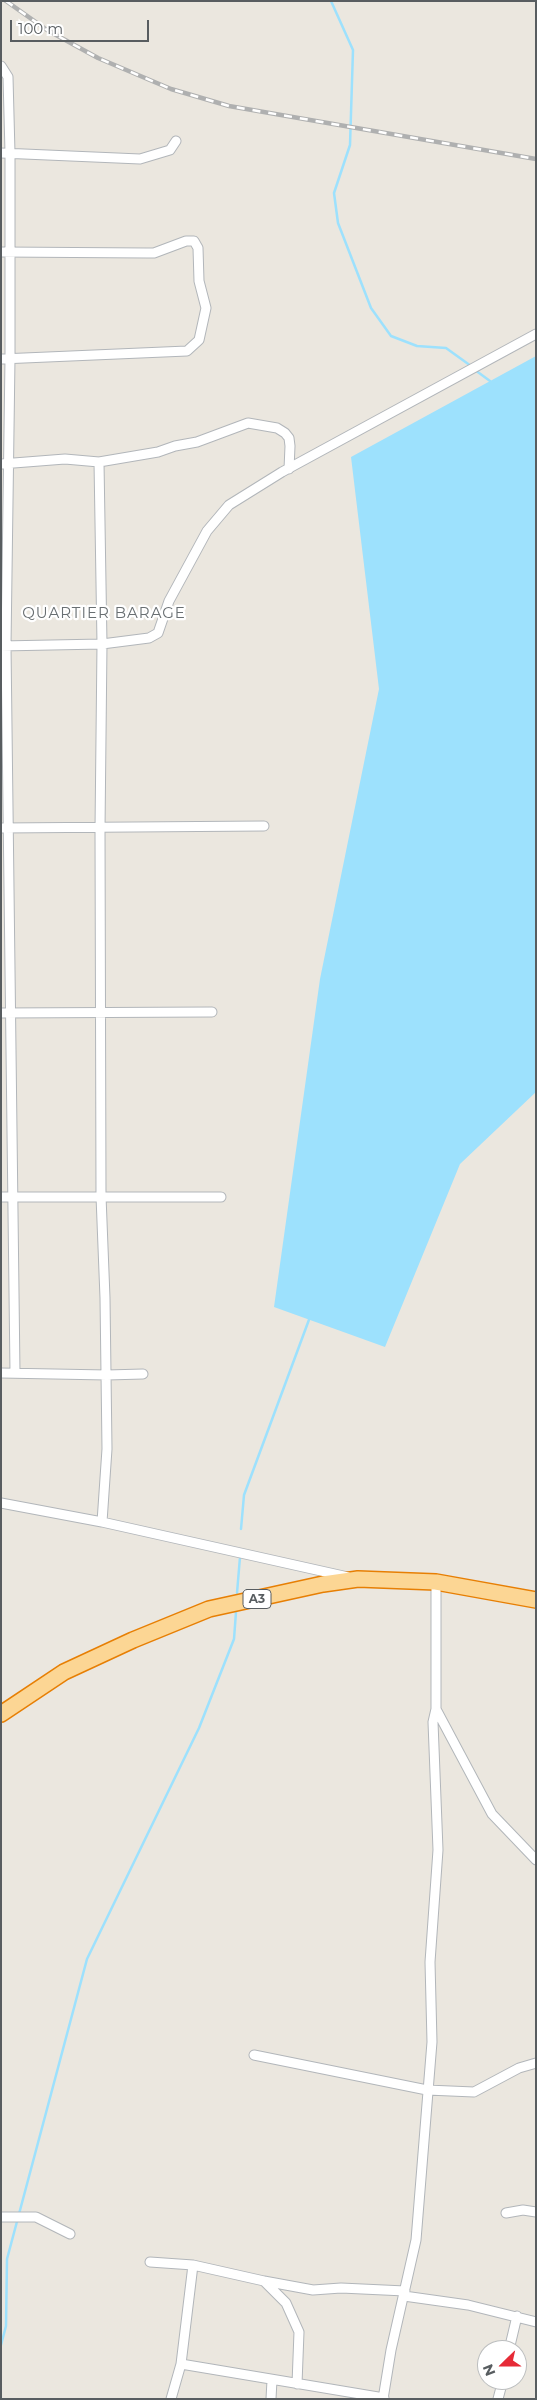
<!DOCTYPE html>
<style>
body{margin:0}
#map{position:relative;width:537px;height:2400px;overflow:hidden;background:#ebe7df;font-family:Montserrat,sans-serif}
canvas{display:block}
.frame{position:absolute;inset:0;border:2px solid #585d60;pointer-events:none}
.north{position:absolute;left:477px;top:2340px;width:50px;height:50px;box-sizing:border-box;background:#fff;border:1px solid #bcbebf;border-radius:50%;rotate:248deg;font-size:14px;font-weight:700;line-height:20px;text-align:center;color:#585d60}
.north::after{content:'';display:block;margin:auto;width:18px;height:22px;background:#e62b37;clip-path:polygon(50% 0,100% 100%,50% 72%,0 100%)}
.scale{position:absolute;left:10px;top:20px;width:139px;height:22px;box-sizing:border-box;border:2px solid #585d60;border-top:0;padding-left:6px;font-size:15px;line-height:18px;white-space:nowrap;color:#585d60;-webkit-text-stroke:4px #fff;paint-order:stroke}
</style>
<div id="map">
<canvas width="537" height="2400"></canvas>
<div class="frame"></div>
<div class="north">N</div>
<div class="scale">100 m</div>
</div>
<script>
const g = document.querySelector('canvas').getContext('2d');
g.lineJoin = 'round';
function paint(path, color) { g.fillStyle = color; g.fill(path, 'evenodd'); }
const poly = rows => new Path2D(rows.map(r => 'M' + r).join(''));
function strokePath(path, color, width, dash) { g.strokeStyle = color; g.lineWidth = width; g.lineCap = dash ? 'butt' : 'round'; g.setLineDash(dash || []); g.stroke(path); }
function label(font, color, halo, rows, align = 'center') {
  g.font = font + ' Montserrat,sans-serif'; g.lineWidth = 4.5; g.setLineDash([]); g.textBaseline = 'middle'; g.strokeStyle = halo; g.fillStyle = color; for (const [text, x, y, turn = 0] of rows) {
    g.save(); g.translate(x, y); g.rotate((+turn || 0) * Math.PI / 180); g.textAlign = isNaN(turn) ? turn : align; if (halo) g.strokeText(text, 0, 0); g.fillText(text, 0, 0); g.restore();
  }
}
const water = poly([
 [536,356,536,1092,460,1164,385,1347,274,1307,320,979,379,689,351,457]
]);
const stream = poly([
 [331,1,353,50,350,145,334,193,338,223,371,308,391,336,417,346,446,348,471,366],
 [475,370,490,381],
 [241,1529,244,1495,310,1317],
 [237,1593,240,1557],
 [1,2345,6,2326,7,2259,87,1959,199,1728,234,1639,236,1612]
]);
const minor = poly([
 [1,66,8,77,10,153,10,358,6,646,15,1373],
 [1,153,140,159,170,150,176,141],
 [1,252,147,253,154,253,186,241,194,241,198,248,199,281,206,308,199,340,187,351,1,359],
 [99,462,102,644,100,829,101,1196,105,1298,107,1449,102,1522],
 [1,464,65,459,99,462,158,452,175,446,197,442,248,423,277,428,285,433,289,438,290,446,289,469],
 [1,646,102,644,149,638,158,633,169,601,207,531,229,505,282,472,536,334],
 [2,828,264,826],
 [1,1013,212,1012],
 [1,1197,221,1197],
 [1,1373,107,1375,143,1374],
 [1,1503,102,1522,348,1577],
 [436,1709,492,1814,536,1860],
 [254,2055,427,2090,474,2092,519,2068,536,2063],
 [506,2213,523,2210,536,2212],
 [1,2217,36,2217,70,2234],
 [150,2262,193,2265,264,2281,286,2303,299,2332,297,2384],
 [264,2281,313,2290,341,2288,405,2291],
 [404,2296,468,2305,536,2322],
 [509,2350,517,2316],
 [181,2364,384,2398],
 [171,2399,181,2364,193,2265],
 [271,2399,272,2380],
 [383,2399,391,2350,416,2240,432,2042,430,1962,438,1850,433,1722,436,1709,436,1582],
 [498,2399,503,2380]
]);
const trunk = poly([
 [1,1714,64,1672,133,1640,209,1609,323,1584,358,1579,436,1582,536,1600]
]);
const rail = poly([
 [6,1,47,30,98,58,171,89,229,106,536,159]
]);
const shields = [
 [257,1599,28]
];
const shieldNames = [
 ["A3",257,1599]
];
const neighbourhoodNames = [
 ["QUARTIER BARAGE",104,614]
];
paint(water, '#9de1fd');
strokePath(stream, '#9de1fd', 2.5);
strokePath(minor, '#b2b6ba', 11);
strokePath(trunk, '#e77f04', 18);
strokePath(minor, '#fff', 9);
strokePath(trunk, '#fcd694', 15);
strokePath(rail, '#afb0b0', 4.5);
strokePath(rail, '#fff', 2.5, [8]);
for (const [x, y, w] of shields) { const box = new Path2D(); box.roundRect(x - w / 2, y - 9.5, w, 19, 4); g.fillStyle = '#fff'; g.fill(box); strokePath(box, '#585d60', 1); }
label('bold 12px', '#585d60', null, shieldNames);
g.letterSpacing = '1px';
label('15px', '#696f72', '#fff', neighbourhoodNames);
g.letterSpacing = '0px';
</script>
